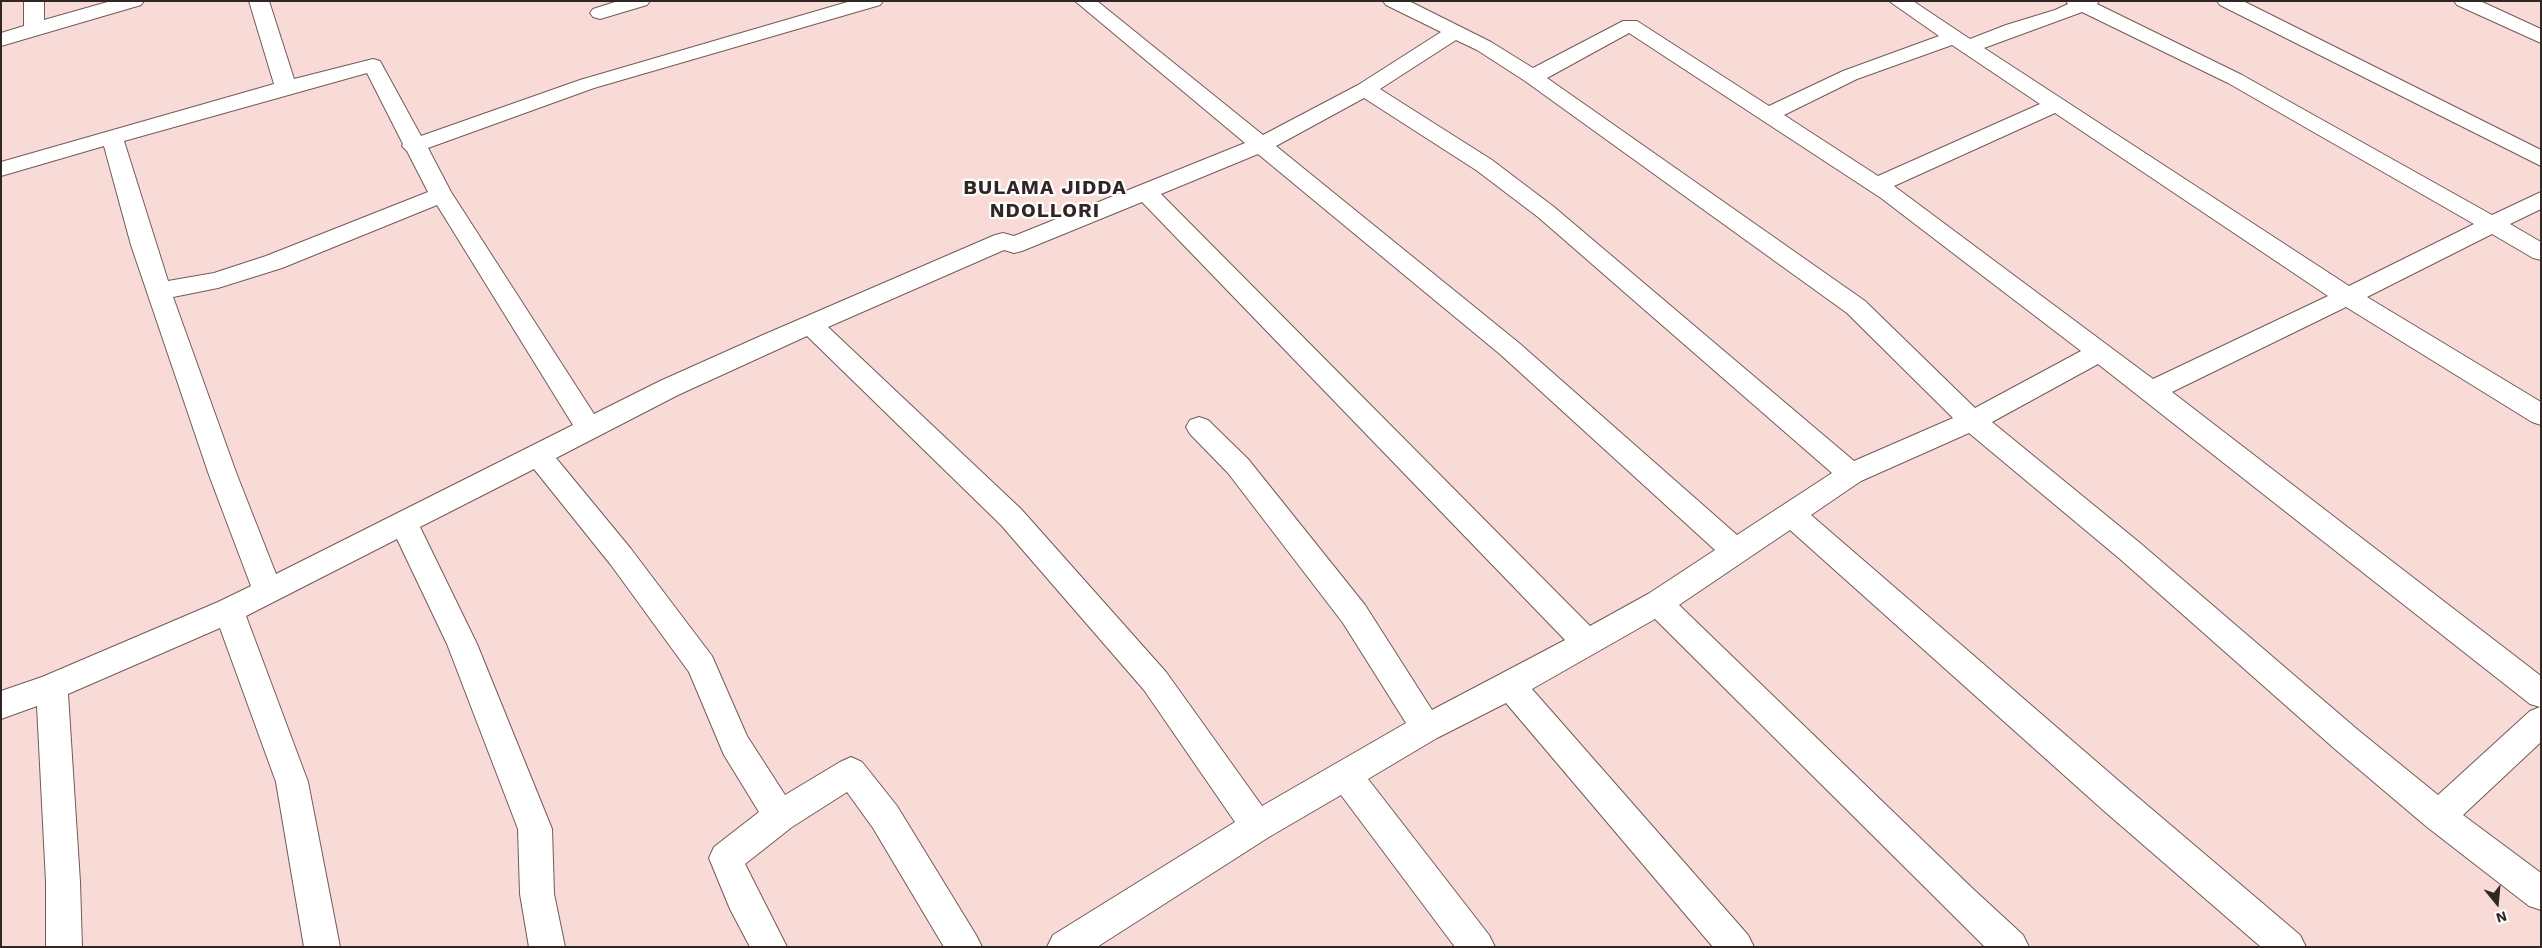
<!DOCTYPE html>
<style>
body{margin:0}
#map{position:relative;width:2542px;height:948px;overflow:hidden;background:#f8dbd7;font-family:"Work Sans",sans-serif}
canvas{display:block}
.frame{position:absolute;inset:0;border:2px solid #302624;pointer-events:none}
.north{position:absolute;left:2472px;top:878px;width:50px;height:50px;-webkit-text-stroke:4px #fff;paint-order:stroke;rotate:163deg;font-size:14px;font-weight:700;line-height:20px;text-align:center;color:#302624}
.north::after{content:'';display:block;margin:auto;width:18px;height:22px;background:#302624;clip-path:polygon(50% 0,100% 100%,50% 72%,0 100%)}
</style>
<div id="map">
<canvas width="2542" height="948"></canvas>
<div class="frame"></div>
<div class="north">N</div>
</div>
<script>
const g = document.querySelector('canvas').getContext('2d');
g.lineJoin = 'round';
const poly = rows => new Path2D(rows.map(r => 'M' + r).join(''));
function strokePath(path, color, width, dash) { g.strokeStyle = color; g.lineWidth = width; g.lineCap = dash ? 'butt' : 'round'; g.setLineDash(dash || []); g.stroke(path); }
function paint(path, color) { g.fillStyle = color; g.fill(path, 'evenodd'); }
function label(font, color, halo, rows, align = 'center') {
  g.font = font + ' "Work Sans",sans-serif'; g.lineWidth = 4.5; g.setLineDash([]); g.textBaseline = 'middle'; g.strokeStyle = halo; g.fillStyle = color; for (const [text, x, y, turn = 0] of rows) {
    g.save(); g.translate(x, y); g.rotate((+turn || 0) * Math.PI / 180); g.textAlign = isNaN(turn) ? turn : align; if (halo) g.strokeText(text, 0, 0); g.fillText(text, 0, 0); g.restore();
  }
}
const street = poly([
 [24,1,44,1,44,20,111,1,144,1,141,5,1,46,1,33,24,26,24,1],
 [249,1,269,1,294,79,373,59,380,61,421,136,580,80,851,1,883,1,880,5,594,88,428,148,451,192,594,414,660,381,763,335,995,235,1003,233,1014,236,1245,143,1075,1,1097,1,1263,135,1358,85,1441,32,1386,5,1383,1,1409,1,1491,42,1533,68,1623,21,1637,21,1769,106,1843,71,1939,36,1889,1,1913,1,1970,39,2006,25,2055,10,2068,4,2066,1,2099,1,2097,4,2242,75,2492,215,2541,192,2541,209,2510,224,2541,242,2541,260,2533,258,2492,234,2367,297,2541,402,2541,425,2532,422,2346,307,2172,392,2541,676,2541,742,2463,815,2541,873,2541,910,2529,906,2427,827,2336,750,2120,559,1969,433,1861,481,1811,515,2127,788,2300,935,2306,947,2261,947,2103,810,1790,530,1679,605,1971,887,2023,935,2029,947,1985,947,1655,619,1532,689,1748,935,1754,947,1713,947,1506,703,1437,738,1368,779,1489,935,1495,947,1455,947,1341,795,1269,837,1097,947,1047,947,1053,935,1235,822,1144,690,1001,525,807,336,678,395,556,458,631,549,712,656,747,736,785,795,840,762,851,757,862,762,897,806,976,935,982,947,944,947,873,828,847,792,792,827,745,864,787,947,750,947,730,909,709,858,714,847,759,812,724,755,689,672,611,565,534,469,420,527,477,644,552,829,554,894,565,947,529,947,520,894,518,829,447,644,397,539,246,616,308,782,340,947,304,947,276,782,220,628,68,694,80,882,82,947,46,947,46,882,37,706,1,719,1,691,42,677,218,602,251,586,209,475,131,245,104,146,1,176,1,162,274,84,249,1],
 [2082,12,2228,83,2474,224,2349,286,1984,48,2082,12],
 [1629,33,1881,198,2081,351,1975,408,1865,301,1547,78,1629,33],
 [1456,40,1477,50,1525,81,1847,313,1953,418,1854,461,1554,207,1492,160,1380,89,1456,40],
 [1952,45,2040,104,1878,176,1784,115,1857,79,1952,45],
 [367,73,403,144,402,146,407,151,428,192,266,256,214,273,168,281,124,141,367,73],
 [1364,98,1476,170,1538,217,1832,473,1737,535,1519,343,1276,146,1364,98],
 [2055,113,2328,296,2153,379,1894,186,2055,113],
 [1258,154,1501,355,1715,550,1648,594,1590,626,1161,194,1258,154],
 [1142,202,1565,640,1432,710,1365,605,1248,459,1208,420,1199,417,1190,420,1186,427,1190,434,1228,473,1343,623,1406,723,1262,806,1166,672,1021,509,828,327,1004,250,1014,253,1022,251,1142,202],
 [437,205,573,425,276,574,237,475,173,297,218,288,282,268,437,205],
 [2098,364,2530,704,2540,707,2530,711,2438,795,2358,730,2140,543,1992,422,2098,364],
 [618,1,650,1,647,5,600,19,593,17,590,13,593,9,618,1],
 [2217,1,2243,1,2541,150,2541,166,2220,5,2217,1],
 [2454,1,2480,1,2541,29,2541,43,2457,5,2454,1]
]);
const districtNames = [
 ["BULAMA JIDDA",1045,188],
 ["NDOLLORI",1045,211]
];
strokePath(street, '#735a57', 2);
paint(street, '#fff');
g.letterSpacing = '1px';
label('bold 20px', '#302624', '#fff', districtNames);
g.letterSpacing = '0px';
</script>
